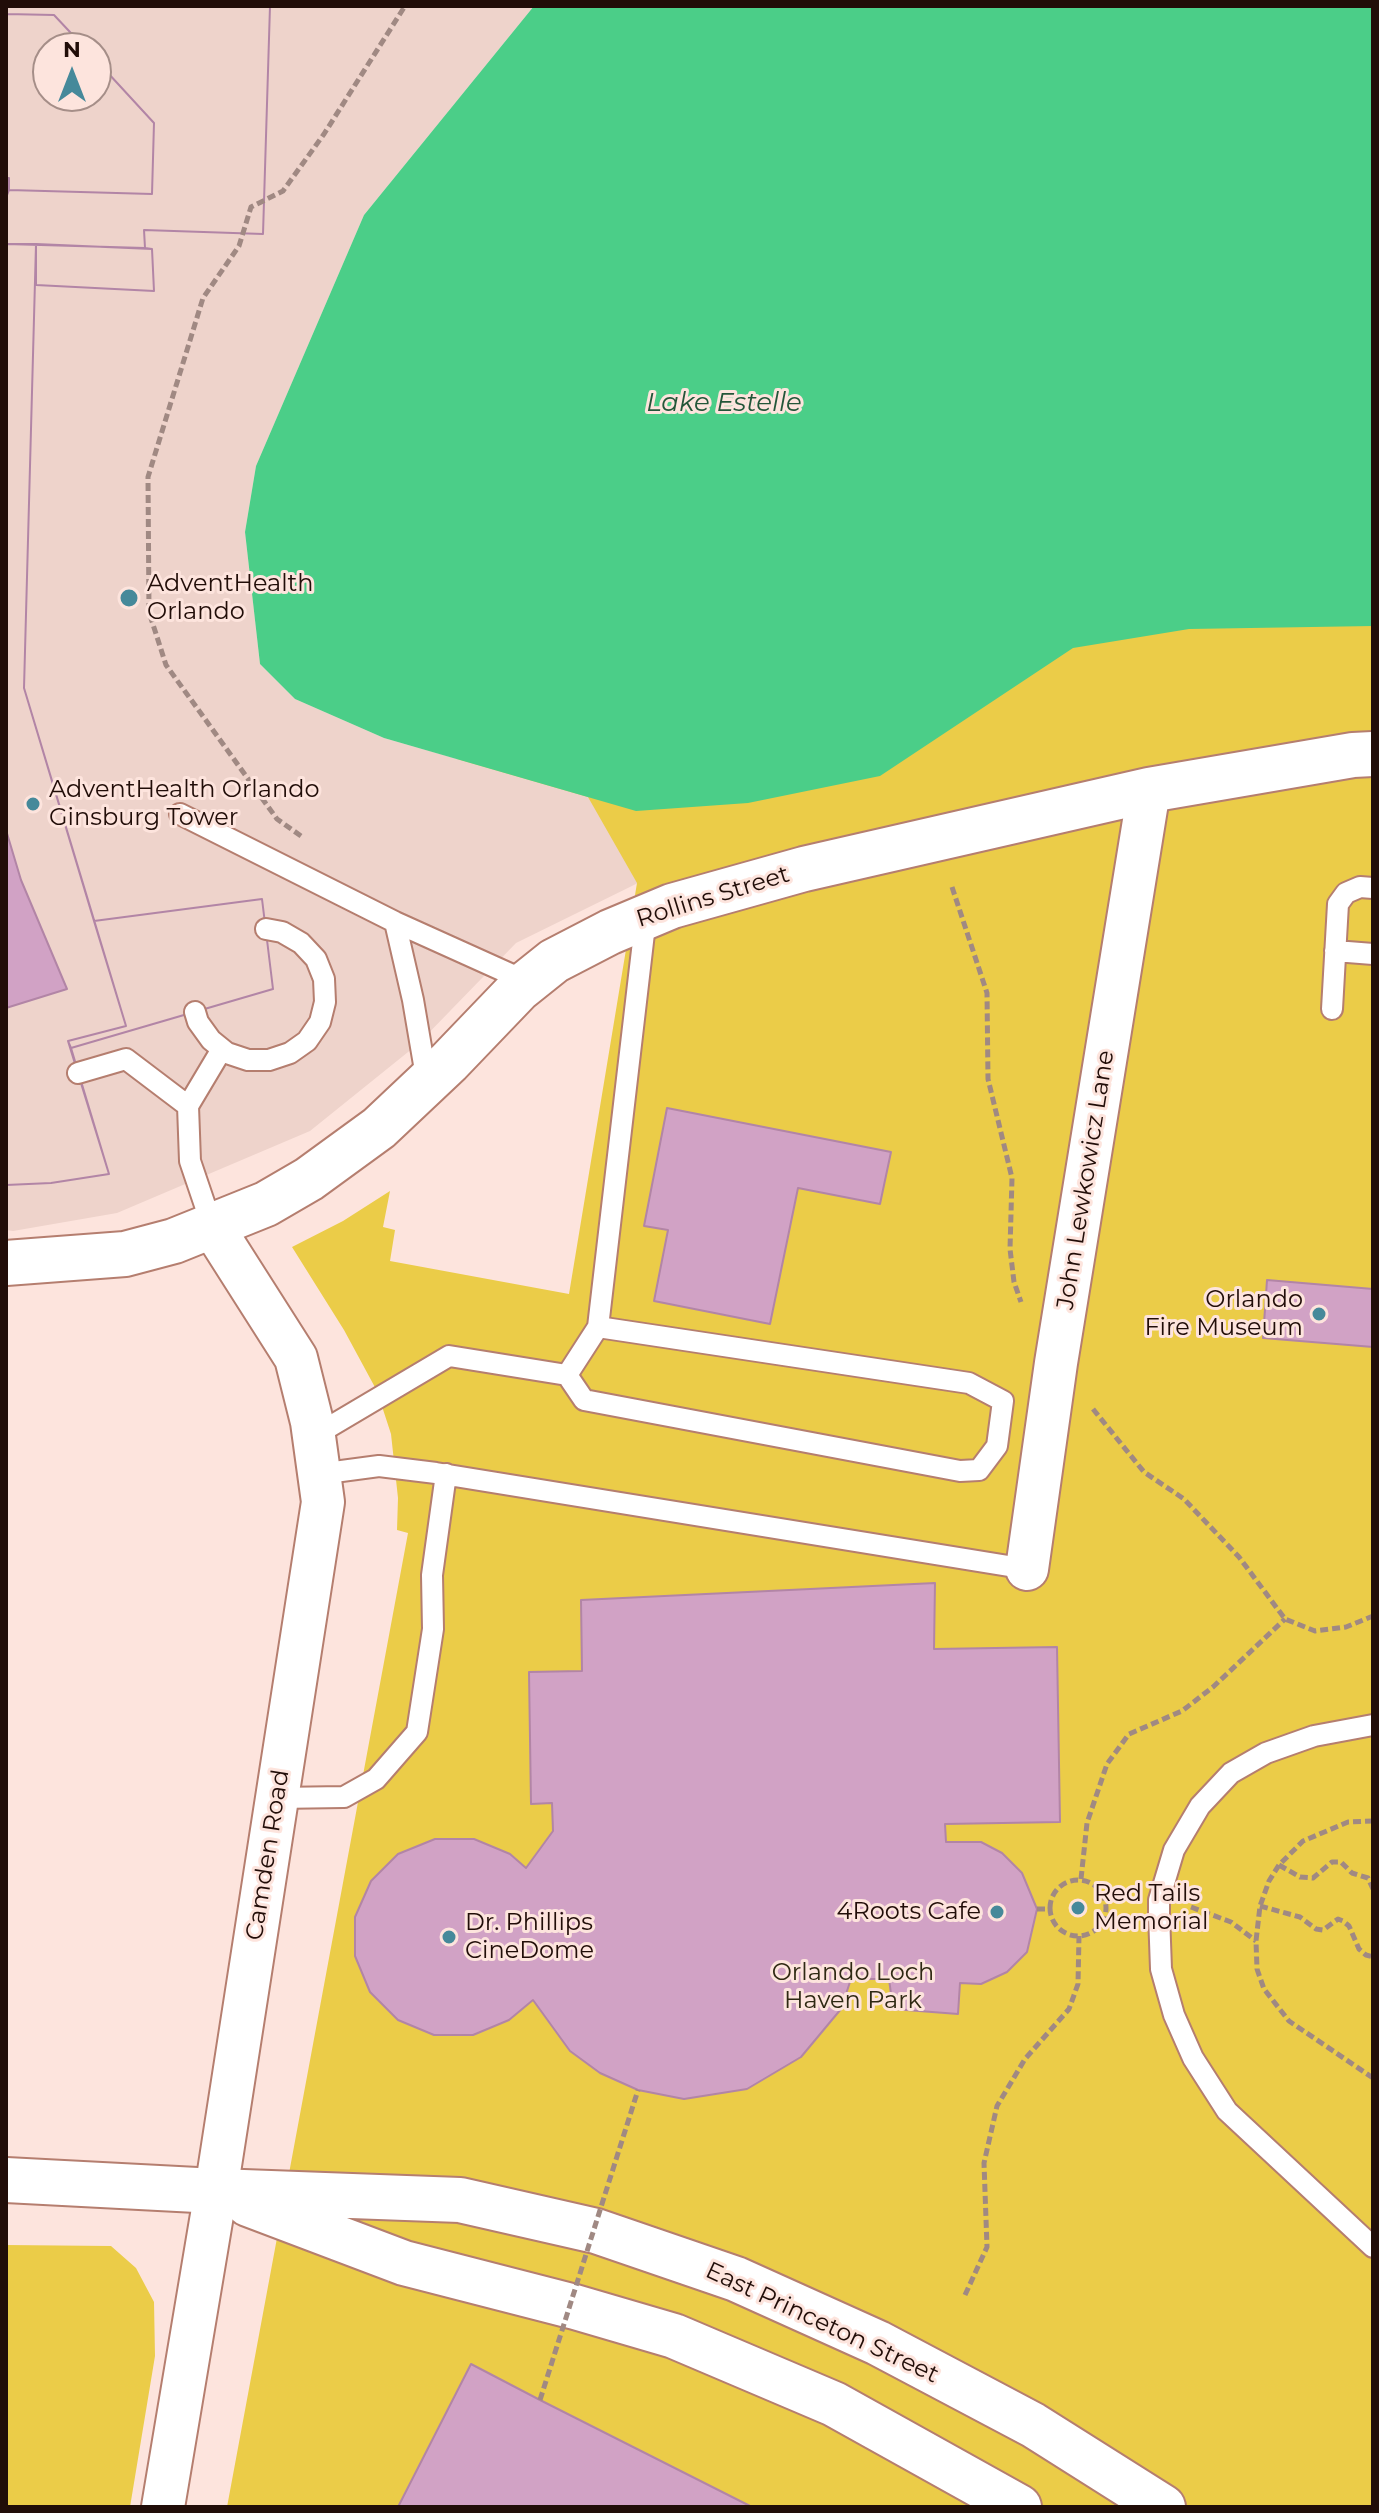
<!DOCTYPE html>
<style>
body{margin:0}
#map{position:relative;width:1379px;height:2513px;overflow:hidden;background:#fde4dd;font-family:Montserrat,sans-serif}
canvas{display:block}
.frame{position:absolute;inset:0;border:8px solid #210d08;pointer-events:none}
.north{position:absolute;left:32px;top:32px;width:80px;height:80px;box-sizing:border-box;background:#fde4dd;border:2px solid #a58e88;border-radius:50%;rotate:0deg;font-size:22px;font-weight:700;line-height:32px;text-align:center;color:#210d08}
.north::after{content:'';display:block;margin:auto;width:28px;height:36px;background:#46899a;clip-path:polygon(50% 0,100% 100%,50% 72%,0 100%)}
</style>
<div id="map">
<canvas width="1379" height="2513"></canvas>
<div class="frame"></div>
<div class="north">N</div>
</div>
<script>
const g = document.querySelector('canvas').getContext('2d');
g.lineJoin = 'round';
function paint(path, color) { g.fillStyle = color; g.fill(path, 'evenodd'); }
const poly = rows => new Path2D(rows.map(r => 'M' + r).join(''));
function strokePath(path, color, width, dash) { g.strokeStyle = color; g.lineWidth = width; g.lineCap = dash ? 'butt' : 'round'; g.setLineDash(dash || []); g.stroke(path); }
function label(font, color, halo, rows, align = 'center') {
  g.font = font + ' Montserrat,sans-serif'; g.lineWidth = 6; g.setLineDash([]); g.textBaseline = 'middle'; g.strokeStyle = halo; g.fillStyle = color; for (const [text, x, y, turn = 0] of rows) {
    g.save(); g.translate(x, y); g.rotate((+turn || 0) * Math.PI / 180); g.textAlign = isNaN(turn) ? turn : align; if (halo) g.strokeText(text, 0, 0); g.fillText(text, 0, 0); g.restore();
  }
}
const built = poly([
 [6,6,534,6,364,215,256,466,245,532,260,664,295,699,384,738,593,798,638,883,516,943,418,1044,310,1131,117,1213,13,1231,6,1230],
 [48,48,96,48,96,96,48,96]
]);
const green = poly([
 [1373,514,1373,2507,227,2507,408,1533,397,1530,398,1498,391,1434,377,1391,344,1330,292,1247,343,1221,390,1191,383,1227,395,1230,390,1261,569,1294,637,883,588,797,457,759],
 [6,2245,111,2246,136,2268,154,2302,155,2356,130,2507,6,2507]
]);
const water = poly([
 [534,6,1373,6,1373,626,1189,629,1073,648,880,776,748,803,636,811,384,738,295,699,260,664,245,532,256,466,364,215]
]);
const building = poly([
 [6,6,270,6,263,234,144,230,145,248,152,249,154,291,36,285,36,244,24,688,94,921,262,899,273,989,71,1048,109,1174,51,1183,6,1185,6,1008,67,989,21,880,6,830,6,6],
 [48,48,96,48,96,96,48,96,48,48],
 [6,6,270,6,263,234,144,230,145,248,6,244,6,198,9,190,152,194,154,123,96,60,96,48,85,48,54,15,6,14,6,6],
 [6,14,54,15,85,48,48,48,48,96,96,96,96,60,154,123,152,194,9,190,9,178,6,178,6,14],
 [6,244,36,244,24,688,126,1026,68,1041,109,1174,51,1183,6,1185,6,244],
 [36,244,152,249,154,291,36,285,36,244],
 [262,899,273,989,71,1048,68,1041,126,1026,94,921,262,899],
 [667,1108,891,1152,880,1204,798,1188,770,1324,654,1301,668,1230,644,1226,667,1108],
 [1267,1280,1373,1289,1373,1347,1263,1338,1267,1280],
 [935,1583,934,1649,1057,1647,1060,1822,945,1824,946,1842,981,1842,1002,1853,1022,1873,1037,1909,1027,1952,1007,1972,981,1984,960,1983,958,2014,893,2009,889,1979,851,1979,841,2009,801,2057,747,2089,684,2099,638,2090,600,2073,570,2051,533,2000,509,2020,473,2035,434,2035,398,2020,370,1992,355,1956,355,1917,371,1881,398,1854,435,1839,474,1839,510,1854,526,1868,553,1831,552,1803,531,1804,529,1672,582,1671,581,1600,935,1583],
 [471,2364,540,2400,752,2507,398,2507,471,2364]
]);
const path = poly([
 [301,836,277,819,166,665,149,612,148,477,203,298,239,246,251,207,283,191,324,134,405,6],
 [952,887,987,993,988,1079,1012,1178,1010,1249,1014,1282,1021,1302],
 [1093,1409,1144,1472,1184,1499,1239,1557,1285,1619,1315,1631,1346,1627,1373,1616],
 [1373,1821,1348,1822,1303,1841,1279,1865,1269,1881,1260,1906,1256,1941,1257,1969,1264,1989,1289,2021,1373,2078],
 [1279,1865,1300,1877,1313,1878,1332,1862,1341,1862,1352,1873,1368,1878,1373,1889],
 [1081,1879,1087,1823,1107,1764,1129,1734,1182,1711,1213,1687,1285,1619],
 '1050 1908a28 28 0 1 1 56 0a28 28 0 1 1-56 0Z',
 [1104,1895,1131,1895],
 [1260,1906,1300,1917,1316,1929,1323,1930,1338,1919,1343,1921,1349,1926,1359,1949,1366,1955,1373,1957],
 [1191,1907,1231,1922,1256,1941],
 [1037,1909,1050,1909],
 [1105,1919,1128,1919],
 [965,2295,987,2247,984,2163,997,2106,1025,2059,1069,2009,1078,1984,1079,1936]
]);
const service = poly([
 [180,814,395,922,528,982],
 [395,922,413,1000,427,1082],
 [1335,951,1373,954],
 [1332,1009,1338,904,1346,893,1360,887,1373,888],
 [195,1012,198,1022,211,1040,227,1053,248,1060,269,1060,290,1053,307,1041,320,1022,325,1002,324,979,316,959,301,943,282,932,266,929],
 [78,1073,126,1059,188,1106],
 [212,1226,190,1161,188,1106,222,1049],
 [567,1375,598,1327,646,916],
 [314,1436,449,1356,567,1375,584,1400,960,1471,979,1470,997,1446,1003,1401,969,1383,598,1327],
 [319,1474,379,1466,436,1473,1027,1569],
 [1373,1725,1314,1736,1266,1753,1231,1773,1200,1806,1174,1850,1159,1900,1159,1914,1161,1969,1174,2015,1193,2058,1227,2111,1373,2247],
 [277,1798,344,1797,376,1779,417,1732,433,1629,432,1575,446,1474]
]);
const minor = poly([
 [1027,1569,1056,1363,1149,790],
 [163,2507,216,2191,323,1502,312,1422,296,1358,212,1226]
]);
const tertiary = poly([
 [6,1263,125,1254,174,1241,266,1204,309,1179,379,1128,449,1062,519,989,554,961,610,932,672,906,804,869,1149,790,1353,755,1373,754]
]);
const secondary = poly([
 [6,2180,216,2191,460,2200,596,2231,736,2279,878,2343,1033,2425,1163,2507],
 [248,2204,404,2263,575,2307,674,2336,834,2404,1019,2507]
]);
const pathBridge = poly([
 [540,2400,638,2090]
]);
const markers = [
 [129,598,10,"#46899a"],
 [33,804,8,"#46899a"],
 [1319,1314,8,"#46899a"],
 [1078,1908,8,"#46899a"],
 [997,1912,8,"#46899a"],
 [449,1937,8,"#46899a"]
];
const poiNames = [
 ["AdventHealth",147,584],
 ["Orlando",147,612],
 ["AdventHealth Orlando",49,790],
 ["Ginsburg Tower",49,818],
 ["Orlando",1303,1300,"right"],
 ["Fire Museum",1303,1328,"right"],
 ["Red Tails",1094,1894],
 ["Memorial",1094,1922],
 ["4Roots Cafe",981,1912,"right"],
 ["Dr. Phillips",465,1923],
 ["CineDome",465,1951]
];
const streetNames = [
 ["Rollins Street",713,897,-17],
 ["John Lewkowicz Lane",1086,1180,-81],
 ["Camden Road",268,1855,-81],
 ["East Princeton Street",822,2323,25]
];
const parkNames = [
 ["Orlando Loch",853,1973],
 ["Haven Park",853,2001]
];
const waterNames = [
 ["Lake Estelle",724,403]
];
paint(built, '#eed3cb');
paint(green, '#ebcc48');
paint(water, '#4bce88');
paint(building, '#d1a2c5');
strokePath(building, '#b285a6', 2);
strokePath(service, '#b57e6f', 24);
strokePath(minor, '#b57e6f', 46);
strokePath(tertiary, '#b57e6f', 48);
strokePath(secondary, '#b57e6f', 48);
strokePath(path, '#a08983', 5, [8, 4]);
strokePath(service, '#fff', 20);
strokePath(minor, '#fff', 42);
strokePath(tertiary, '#fff', 44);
strokePath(secondary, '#fff', 44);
strokePath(pathBridge, '#a08983', 5, [8, 4]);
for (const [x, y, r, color] of markers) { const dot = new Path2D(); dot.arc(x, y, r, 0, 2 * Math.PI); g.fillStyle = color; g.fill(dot); strokePath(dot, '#fde4dd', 3); }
label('24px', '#210d08', '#fde4dd', poiNames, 'left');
label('24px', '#210d08', '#fde4dd', streetNames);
label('24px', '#2f2913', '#fde4dd', parkNames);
label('italic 26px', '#235639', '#fde4dd', waterNames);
</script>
